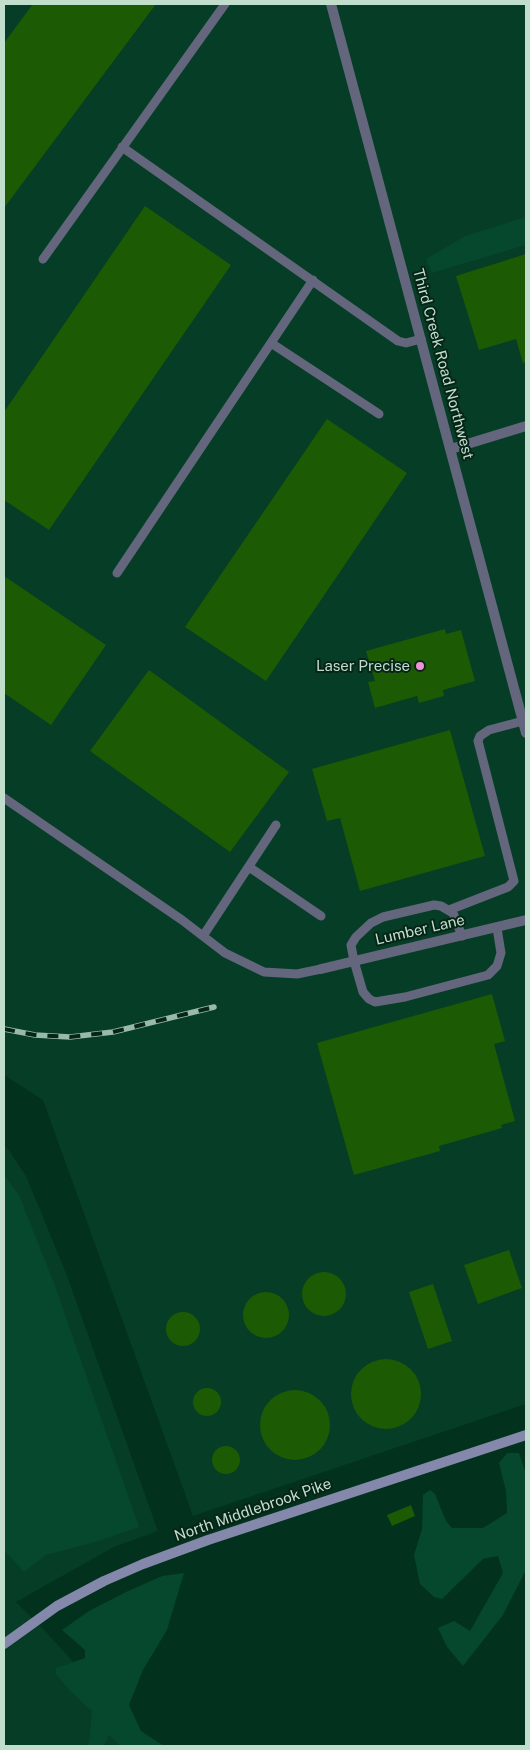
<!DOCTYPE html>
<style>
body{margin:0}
#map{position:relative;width:530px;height:1750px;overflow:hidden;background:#02311d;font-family:"Public Sans",sans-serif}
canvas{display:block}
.frame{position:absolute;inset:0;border:5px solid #c1decd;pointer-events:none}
</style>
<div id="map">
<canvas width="530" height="1750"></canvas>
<div class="frame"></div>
</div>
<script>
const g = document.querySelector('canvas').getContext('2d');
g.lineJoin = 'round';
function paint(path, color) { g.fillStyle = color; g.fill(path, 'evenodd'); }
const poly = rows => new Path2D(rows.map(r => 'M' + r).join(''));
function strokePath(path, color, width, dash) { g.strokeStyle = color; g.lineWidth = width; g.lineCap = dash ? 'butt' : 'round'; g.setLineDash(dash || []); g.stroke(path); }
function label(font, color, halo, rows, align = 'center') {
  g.font = font + ' "Public Sans",sans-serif'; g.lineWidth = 4; g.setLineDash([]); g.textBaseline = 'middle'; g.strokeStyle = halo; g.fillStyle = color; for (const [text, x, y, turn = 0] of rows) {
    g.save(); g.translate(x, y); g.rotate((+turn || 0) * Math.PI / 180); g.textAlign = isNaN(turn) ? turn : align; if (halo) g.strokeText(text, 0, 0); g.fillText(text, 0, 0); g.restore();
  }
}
const built = poly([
 [4,4,526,4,526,1404,193,1516,43,1100,4,1075],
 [4,1145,10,1152,26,1176,66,1273,158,1531,114,1547,16,1602,48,1634,149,1746,4,1746]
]);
const green = poly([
 [526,217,526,245,432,273,426,259,465,236],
 [4,1175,19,1195,54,1283,139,1527,99,1541,46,1555,24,1572,4,1550],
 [507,1453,519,1453,526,1474,526,1570,503,1615,463,1666,447,1647,438,1628,454,1621,470,1631,503,1573,498,1556,483,1559,442,1599,434,1597,420,1584,414,1555,422,1529,423,1495,430,1490,435,1494,446,1521,452,1528,483,1528,507,1513,506,1491,499,1463],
 [184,1573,167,1630,143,1670,129,1705,141,1731,164,1746,120,1746,109,1735,104,1746,87,1746,89,1742,92,1711,71,1692,55,1673,56,1668,85,1658,85,1650,62,1630,89,1611,126,1592,162,1576]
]);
const building = poly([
 [33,4,156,4,4,208,4,43],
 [145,206,231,265,49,530,4,500,4,412],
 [526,254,526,362,523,363,516,339,479,350,456,276],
 [327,419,407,473,266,681,185,627],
 [4,576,106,645,51,725,4,693],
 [445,629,446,634,461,630,475,681,443,690,444,696,419,703,417,696,375,708,368,682,375,681,366,651],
 [149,670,289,772,230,852,90,751],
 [450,730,485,856,360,891,340,818,327,821,312,769],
 [492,994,505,1041,494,1044,515,1121,501,1125,502,1128,439,1146,440,1151,354,1175,317,1043],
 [509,1250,522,1288,478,1304,464,1265],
 '302 1294a22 22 0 1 1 44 0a22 22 0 1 1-44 0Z',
 [433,1284,452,1341,428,1349,409,1292],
 '243 1315a23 23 0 1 1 46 0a23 23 0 1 1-46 0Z',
 '166 1329a17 17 0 1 1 34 0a17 17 0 1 1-34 0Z',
 '351 1394a35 35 0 1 1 70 0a35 35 0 1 1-70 0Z',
 '193 1402a14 14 0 1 1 28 0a14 14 0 1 1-28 0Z',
 '260 1425a35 35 0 1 1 70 0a35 35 0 1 1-70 0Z',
 '212 1460a14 14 0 1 1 28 0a14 14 0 1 1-28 0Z',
 [411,1505,415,1516,392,1526,387,1515]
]);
const lane = poly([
 [122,147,398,341,406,343,421,339],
 [43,259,225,4],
 [271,343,379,414],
 [117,573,313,280],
 [4,798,182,920,225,953,264,972,297,974,321,969],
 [249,867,321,916],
 [449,910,508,887,514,881,478,741,480,736,489,730,523,721],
 [203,936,276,825],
 [462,936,453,913,441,906,434,905,383,917,371,923,356,937,351,945,354,961,363,992,369,999,375,1002,405,997,488,975,497,966,501,953,497,928]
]);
const street = poly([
 [331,4,526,733],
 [451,449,526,426],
 [321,969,526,920]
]);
const secondary = poly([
 [4,1644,57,1606,104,1581,143,1564,208,1540,526,1435]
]);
const rail = poly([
 [4,1029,35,1035,70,1037,113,1032,214,1007]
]);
const markers = [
 [420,666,5,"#f391d5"]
];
const streetNames = [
 ["Third Creek Road Northwest",443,364,75],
 ["Lumber Lane",420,930,-13],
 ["North Middlebrook Pike",253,1510,-19]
];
const poiNames = [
 ["Laser Precise",410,666]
];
paint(built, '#063d26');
paint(green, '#05482d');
paint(building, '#1c5a04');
strokePath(lane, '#63667c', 9);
strokePath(street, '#63667c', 10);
strokePath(secondary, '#8488ab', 10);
strokePath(rail, '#99baa8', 5.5);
strokePath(rail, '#072517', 4, [11]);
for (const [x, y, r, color] of markers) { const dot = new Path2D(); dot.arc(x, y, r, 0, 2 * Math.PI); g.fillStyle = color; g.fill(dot); strokePath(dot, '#072517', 2); }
label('15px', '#c1decd', '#072517', streetNames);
label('15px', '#c1decd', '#072517', poiNames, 'right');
</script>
